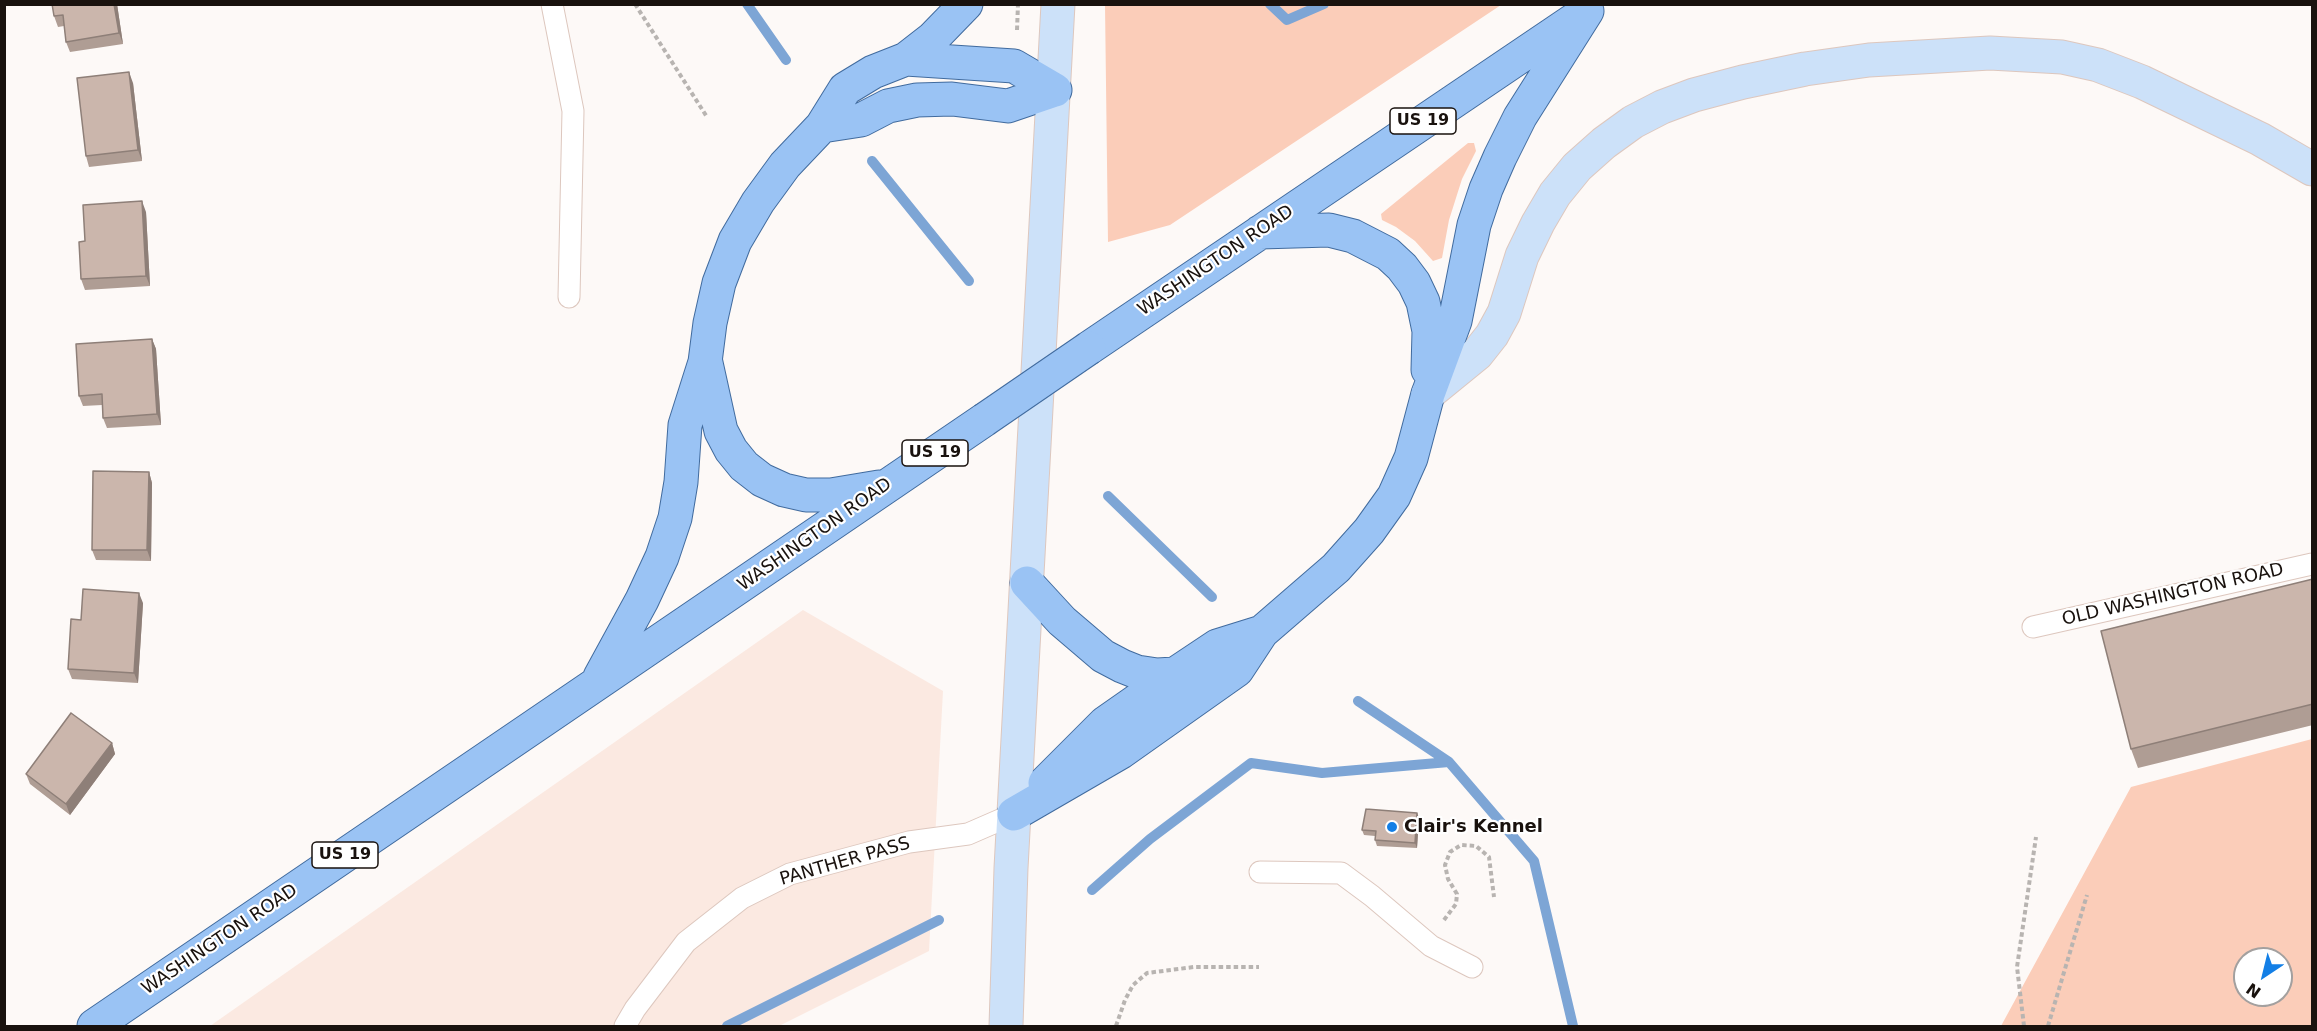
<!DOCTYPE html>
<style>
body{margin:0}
#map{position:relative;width:2317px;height:1031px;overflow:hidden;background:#fdf9f7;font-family:"DejaVu Sans",sans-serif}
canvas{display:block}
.frame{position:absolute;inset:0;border:6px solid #19120e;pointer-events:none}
.north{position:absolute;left:2233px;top:947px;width:60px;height:60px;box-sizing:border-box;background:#fff;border:2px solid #a3a09f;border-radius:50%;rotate:215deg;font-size:16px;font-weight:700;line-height:24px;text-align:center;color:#19120e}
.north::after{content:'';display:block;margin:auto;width:21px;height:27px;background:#137fe6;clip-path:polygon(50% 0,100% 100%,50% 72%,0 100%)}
</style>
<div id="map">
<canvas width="2317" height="1031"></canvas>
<div class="frame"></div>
<div class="north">N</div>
</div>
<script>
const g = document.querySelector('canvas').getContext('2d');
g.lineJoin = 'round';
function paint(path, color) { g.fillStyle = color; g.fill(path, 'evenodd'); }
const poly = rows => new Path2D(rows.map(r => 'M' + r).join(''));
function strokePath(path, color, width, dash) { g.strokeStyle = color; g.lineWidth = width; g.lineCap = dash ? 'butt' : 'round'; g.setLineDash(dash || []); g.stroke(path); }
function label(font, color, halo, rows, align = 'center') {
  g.font = font + ' "DejaVu Sans",sans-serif'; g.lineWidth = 4.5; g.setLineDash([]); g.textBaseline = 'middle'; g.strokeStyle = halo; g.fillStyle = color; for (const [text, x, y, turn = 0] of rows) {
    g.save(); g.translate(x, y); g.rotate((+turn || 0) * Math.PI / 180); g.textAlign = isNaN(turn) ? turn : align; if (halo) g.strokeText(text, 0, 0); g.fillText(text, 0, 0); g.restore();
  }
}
const built = poly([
 [803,610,943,691,929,951,779,1026,210,1026]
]);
const green = poly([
 [1105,5,1105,4,1501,5,1170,225,1108,242],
 [1468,143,1474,143,1476,151,1462,179,1449,220,1442,258,1433,261,1415,241,1396,227,1382,220,1381,214],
 [2312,739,2312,1026,2001,1026,2131,787],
 [2245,959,2281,959,2281,995,2245,995]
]);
const stream = poly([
 [747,4,786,60],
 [1270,4,1287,20,1324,4],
 [872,161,969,281],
 [1108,496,1212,597],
 [1358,701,1449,762,1534,861,1573,1026],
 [1092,890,1150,839,1251,763,1322,773,1449,762],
 [727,1026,939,920]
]);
const path = poly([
 [635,4,707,117],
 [1017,30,1018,4],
 [1444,920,1456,904,1457,894,1448,879,1445,865,1450,852,1461,845,1476,846,1489,857,1494,897],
 [1116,1026,1125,1000,1133,985,1147,973,1194,967,1259,967],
 [2024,1026,2017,967,2036,837],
 [2048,1026,2087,895]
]);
const lane = poly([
 [552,4,573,111,569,297],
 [2033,627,2312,564],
 [1260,872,1341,873,1372,896,1431,946,1472,967],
 [625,1026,635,1009,686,942,742,898,790,874,909,842,968,834,1014,814]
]);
const secondary = poly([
 [1428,394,1477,354,1492,335,1504,313,1522,256,1538,223,1555,194,1577,167,1604,143,1633,122,1662,107,1694,95,1743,82,1805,69,1869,60,1990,53,2062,57,2098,65,2142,82,2260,139,2312,169],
 [1006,1026,1011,868,1058,4]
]);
const primary = poly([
 [906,59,933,38,966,4],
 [822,126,861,120,888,106,917,100,952,99,1008,106,1055,90],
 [1260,232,1329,230,1353,236,1388,254,1402,267,1414,283,1423,302,1429,331,1428,370],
 [1089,348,1577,18],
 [706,363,721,431,731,450,744,466,762,480,784,490,806,495,831,495,879,487],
 [1027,583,1062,621,1103,656,1122,666,1137,672,1157,675,1175,674],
 [600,677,642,600,662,557,675,518,681,482,685,425,705,362,710,323,719,283,735,241,758,202,785,165,822,126,845,89,873,72,906,59,1014,66,1055,90],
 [1045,783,1105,723,1175,674,1217,646,1262,632],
 [1014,814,1121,752,1237,670,1262,632,1336,568,1369,531,1394,496,1411,458,1428,394,1455,321,1474,225,1486,189,1500,157,1520,117,1587,11],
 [94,1026,984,420]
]);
const primaryBridge = poly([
 [984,420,1089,348]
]);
const wall = poly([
 [117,4,123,44,70,52,66,42,64,26,58,27,54,16],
 [133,83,142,161,89,167,86,156],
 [146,212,150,286,85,290,81,279,85,241],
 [152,339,156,349,161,425,107,428,103,418,102,405,83,406,79,396],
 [149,472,152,483,151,561,96,560,92,550],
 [2313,579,2313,725,2138,768,2131,749],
 [143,603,138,683,72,679,68,669,81,620],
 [112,743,115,754,70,815,30,784,26,774],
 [1417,813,1419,818,1417,848,1377,846,1375,840,1375,836,1364,835,1362,830]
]);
const shadedWall = poly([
 [114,4,117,4,123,44,119,33],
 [129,72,133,83,142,161,138,150],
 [142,201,146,212,150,286,146,276],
 [152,339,156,349,161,425,157,414],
 [149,472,152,483,151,561,147,550],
 [139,593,143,603,138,683,134,673],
 [112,743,115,754,70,815,66,804],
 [1417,813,1419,818,1417,848,1415,843]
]);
const building = poly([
 [52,4,114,4,119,33,66,42,63,15,54,16,52,4],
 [129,72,138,150,86,156,77,78,129,72],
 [142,201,146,276,81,279,79,242,85,241,83,205,142,201],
 [152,339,157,414,103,418,102,394,79,396,76,344,152,339],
 [93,471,149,472,147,550,92,550,93,471],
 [2313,579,2313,704,2131,749,2101,631,2313,579],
 [83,589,139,593,134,673,68,669,71,619,81,620,83,589],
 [71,713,112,743,66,804,26,774,71,713],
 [1366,809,1417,813,1415,843,1375,840,1376,831,1362,830,1366,809]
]);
const markers = [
 [1392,827,6,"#137fe6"]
];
const shields = [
 [1423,121,66],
 [935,453,66],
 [345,855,66]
];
const shieldNames = [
 ["US 19",1423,121],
 ["US 19",935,453],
 ["US 19",345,855]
];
const streetNames = [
 ["WASHINGTON ROAD",1216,261,-34],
 ["WASHINGTON ROAD",815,535,-35],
 ["OLD WASHINGTON ROAD",2173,595,-13],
 ["PANTHER PASS",845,862,-16],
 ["WASHINGTON ROAD",220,940,-34]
];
const poiNames = [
 ["Clair's Kennel",1404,827]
];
paint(built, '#fbe9e1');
paint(green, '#fbcdb9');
strokePath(stream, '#7da5d5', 10);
strokePath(lane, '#ddc7be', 23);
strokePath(secondary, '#ddc7be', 35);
strokePath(primary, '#416b9e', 35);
strokePath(path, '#b8b4b1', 4, [4.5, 3]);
strokePath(lane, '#fff', 21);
strokePath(secondary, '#cce1f9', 33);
strokePath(primary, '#9ac3f4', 33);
strokePath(primaryBridge, '#416b9e', 35, []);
strokePath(primaryBridge, '#9ac3f4', 33);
paint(wall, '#af9d94');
paint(shadedWall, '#8e7f78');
paint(building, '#cbb6ac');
strokePath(building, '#8e7f78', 1.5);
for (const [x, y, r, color] of markers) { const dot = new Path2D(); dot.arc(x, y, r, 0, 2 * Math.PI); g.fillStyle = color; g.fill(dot); strokePath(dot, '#fff', 2); }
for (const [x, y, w] of shields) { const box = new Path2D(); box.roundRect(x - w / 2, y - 13, w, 26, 4.5); g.fillStyle = '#fff'; g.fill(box); strokePath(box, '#19120e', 1.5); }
label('bold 16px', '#19120e', null, shieldNames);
label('18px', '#19120e', '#fff', streetNames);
label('bold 18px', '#19120e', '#fff', poiNames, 'left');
</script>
